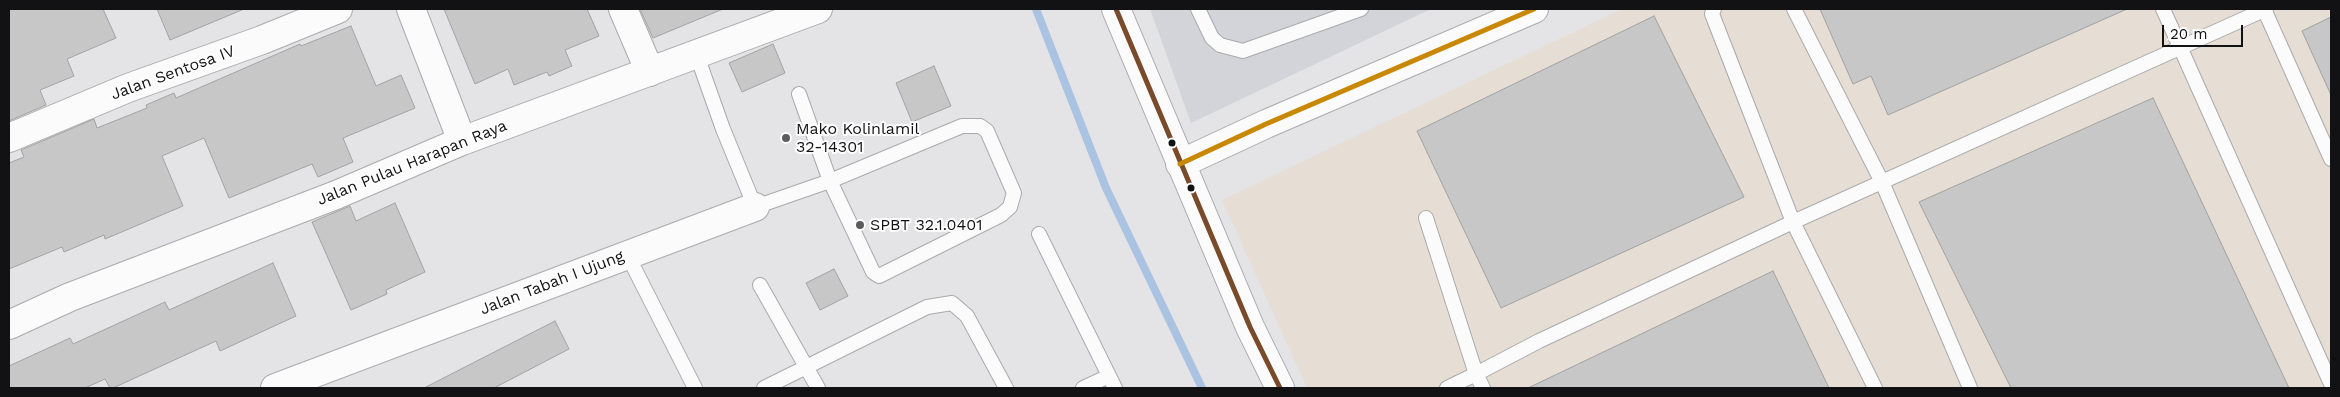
<!DOCTYPE html>
<style>
body{margin:0}
#map{position:relative;width:2340px;height:397px;overflow:hidden;background:#e4e4e6;font-family:"Work Sans",sans-serif}
canvas{display:block}
.frame{position:absolute;inset:0;border:10px solid #121214;pointer-events:none}
.scale{position:absolute;left:2162px;top:25px;width:81px;height:22px;box-sizing:border-box;border:2px solid #121214;border-top:0;padding-left:6px;font-size:15px;line-height:18px;white-space:nowrap;color:#121214;-webkit-text-stroke:4px #fff;paint-order:stroke}
</style>
<div id="map">
<canvas width="2340" height="397"></canvas>
<div class="frame"></div>
<div class="scale">20 m</div>
</div>
<script>
const g = document.querySelector('canvas').getContext('2d');
g.lineJoin = 'round';
function paint(path, color) { g.fillStyle = color; g.fill(path, 'evenodd'); }
const poly = rows => new Path2D(rows.map(r => 'M' + r).join(''));
function strokePath(path, color, width, dash) { g.strokeStyle = color; g.lineWidth = width; g.lineCap = dash ? 'butt' : 'round'; g.setLineDash(dash || []); g.stroke(path); }
function label(font, color, halo, rows, align = 'center') {
  g.font = font + ' "Work Sans",sans-serif'; g.lineWidth = 4; g.setLineDash([]); g.textBaseline = 'middle'; g.strokeStyle = halo; g.fillStyle = color; for (const [text, x, y, turn = 0] of rows) {
    g.save(); g.translate(x, y); g.rotate((+turn || 0) * Math.PI / 180); g.textAlign = isNaN(turn) ? turn : align; if (halo) g.strokeText(text, 0, 0); g.fillText(text, 0, 0); g.restore();
  }
}
const industrial = poly([
 [1622,9,2331,9,2331,388,1307,388,1222,200]
]);
const built = poly([
 [1150,9,1431,9,1191,123]
]);
const stream = poly([
 [1036,9,1106,188,1202,388]
]);
const building = poly([
 [9,9,103,9,116,38,67,59,74,76,40,90,46,105,9,121,9,9],
 [157,9,244,9,170,40,157,9],
 [444,9,587,9,599,36,565,50,572,66,549,76,547,72,514,85,508,69,475,84,444,9],
 [640,9,723,9,653,38,640,9],
 [1820,9,2127,9,1888,115,1871,76,1853,84,1820,9],
 [1654,16,1744,197,1501,308,1417,131,1654,16],
 [2331,17,2331,95,2302,31,2331,17],
 [351,26,376,86,401,75,415,108,343,138,353,162,318,177,312,164,229,198,204,138,162,156,183,206,105,239,104,235,64,252,62,247,9,269,9,163,24,157,21,150,94,119,97,128,147,108,146,105,174,93,176,98,300,44,301,46,351,26],
 [773,44,785,73,742,92,729,63,773,44],
 [934,66,951,106,912,122,896,83,934,66],
 [2153,98,2289,388,2011,388,1919,202,2153,98],
 [395,203,425,272,386,290,387,294,351,310,312,222,350,206,356,221,395,203],
 [273,263,296,316,220,351,216,341,113,388,110,388,105,379,85,388,9,388,9,366,70,338,73,344,165,302,169,310,273,263],
 [834,269,848,296,820,310,806,283,834,269],
 [1773,271,1829,388,1528,388,1773,271],
 [555,321,569,349,494,388,424,388,555,321]
]);
const service = poly([
 [1198,9,1212,38,1220,45,1243,51,1361,9],
 [1714,9,1712,14,1793,222,1875,388],
 [1794,9,1882,182,1970,388],
 [2163,9,2331,384],
 [2264,9,2331,159],
 [701,67,723,129,755,207,830,181,962,126,980,126,987,131,1014,193,1010,207,1001,215,879,276,873,272,830,181,799,94],
 [1426,218,1476,374,1447,388],
 [1039,234,1115,388],
 [627,254,695,388],
 [760,285,818,388],
 [764,388,927,307,952,303,967,316,1006,388],
 [1083,388,1109,376],
 [1483,388,1476,374,1539,341,1793,222,2266,9]
]);
const minor = poly([
 [411,9,462,141],
 [623,9,650,72],
 [9,138,128,88,262,40,338,9],
 [1180,164,1266,124,1534,9],
 [9,325,70,297,336,195,462,141,818,9],
 [275,388,755,207]
]);
const tertiary = poly([
 [1116,9,1250,327,1280,388]
]);
const bus1 = poly([
 [1116,9,1250,327,1280,388]
]);
const bus2 = poly([
 [1180,164,1266,124,1534,9]
]);
const markers = [
 [786,138,5,"#5c5c5e"],
 [1172,143,4.5,"#121214"],
 [1191,188,4.5,"#121214"],
 [860,225,5,"#5c5c5e"]
];
const streetNames = [
 ["Jalan Sentosa IV",173,73,-20],
 ["Jalan Pulau Harapan Raya",412,163,-22],
 ["Jalan Tabah I Ujung",552,283,-21]
];
const poiNames = [
 ["Mako Kolinlamil",796,129],
 ["32-14301",796,147],
 ["SPBT 32.1.0401",870,225]
];
paint(industrial, '#e6ddd4');
paint(built, '#d3d4da');
strokePath(stream, '#abc3e2', 8);
paint(building, '#c7c7c7');
strokePath(building, '#a2a2a2', 1);
strokePath(service, '#aaaaac', 16);
strokePath(minor, '#aaaaac', 30);
strokePath(tertiary, '#aaaaac', 30);
strokePath(service, '#fbfbfb', 14);
strokePath(minor, '#fbfbfb', 28);
strokePath(tertiary, '#fbfbfb', 28);
strokePath(bus1, '#7a4b2a', 5);
strokePath(bus2, '#c98804', 5);
for (const [x, y, r, color] of markers) { const dot = new Path2D(); dot.arc(x, y, r, 0, 2 * Math.PI); g.fillStyle = color; g.fill(dot); strokePath(dot, '#fff', 2); }
label('16px', '#121214', '#fff', streetNames);
label('16px', '#121214', '#fff', poiNames, 'left');
</script>
